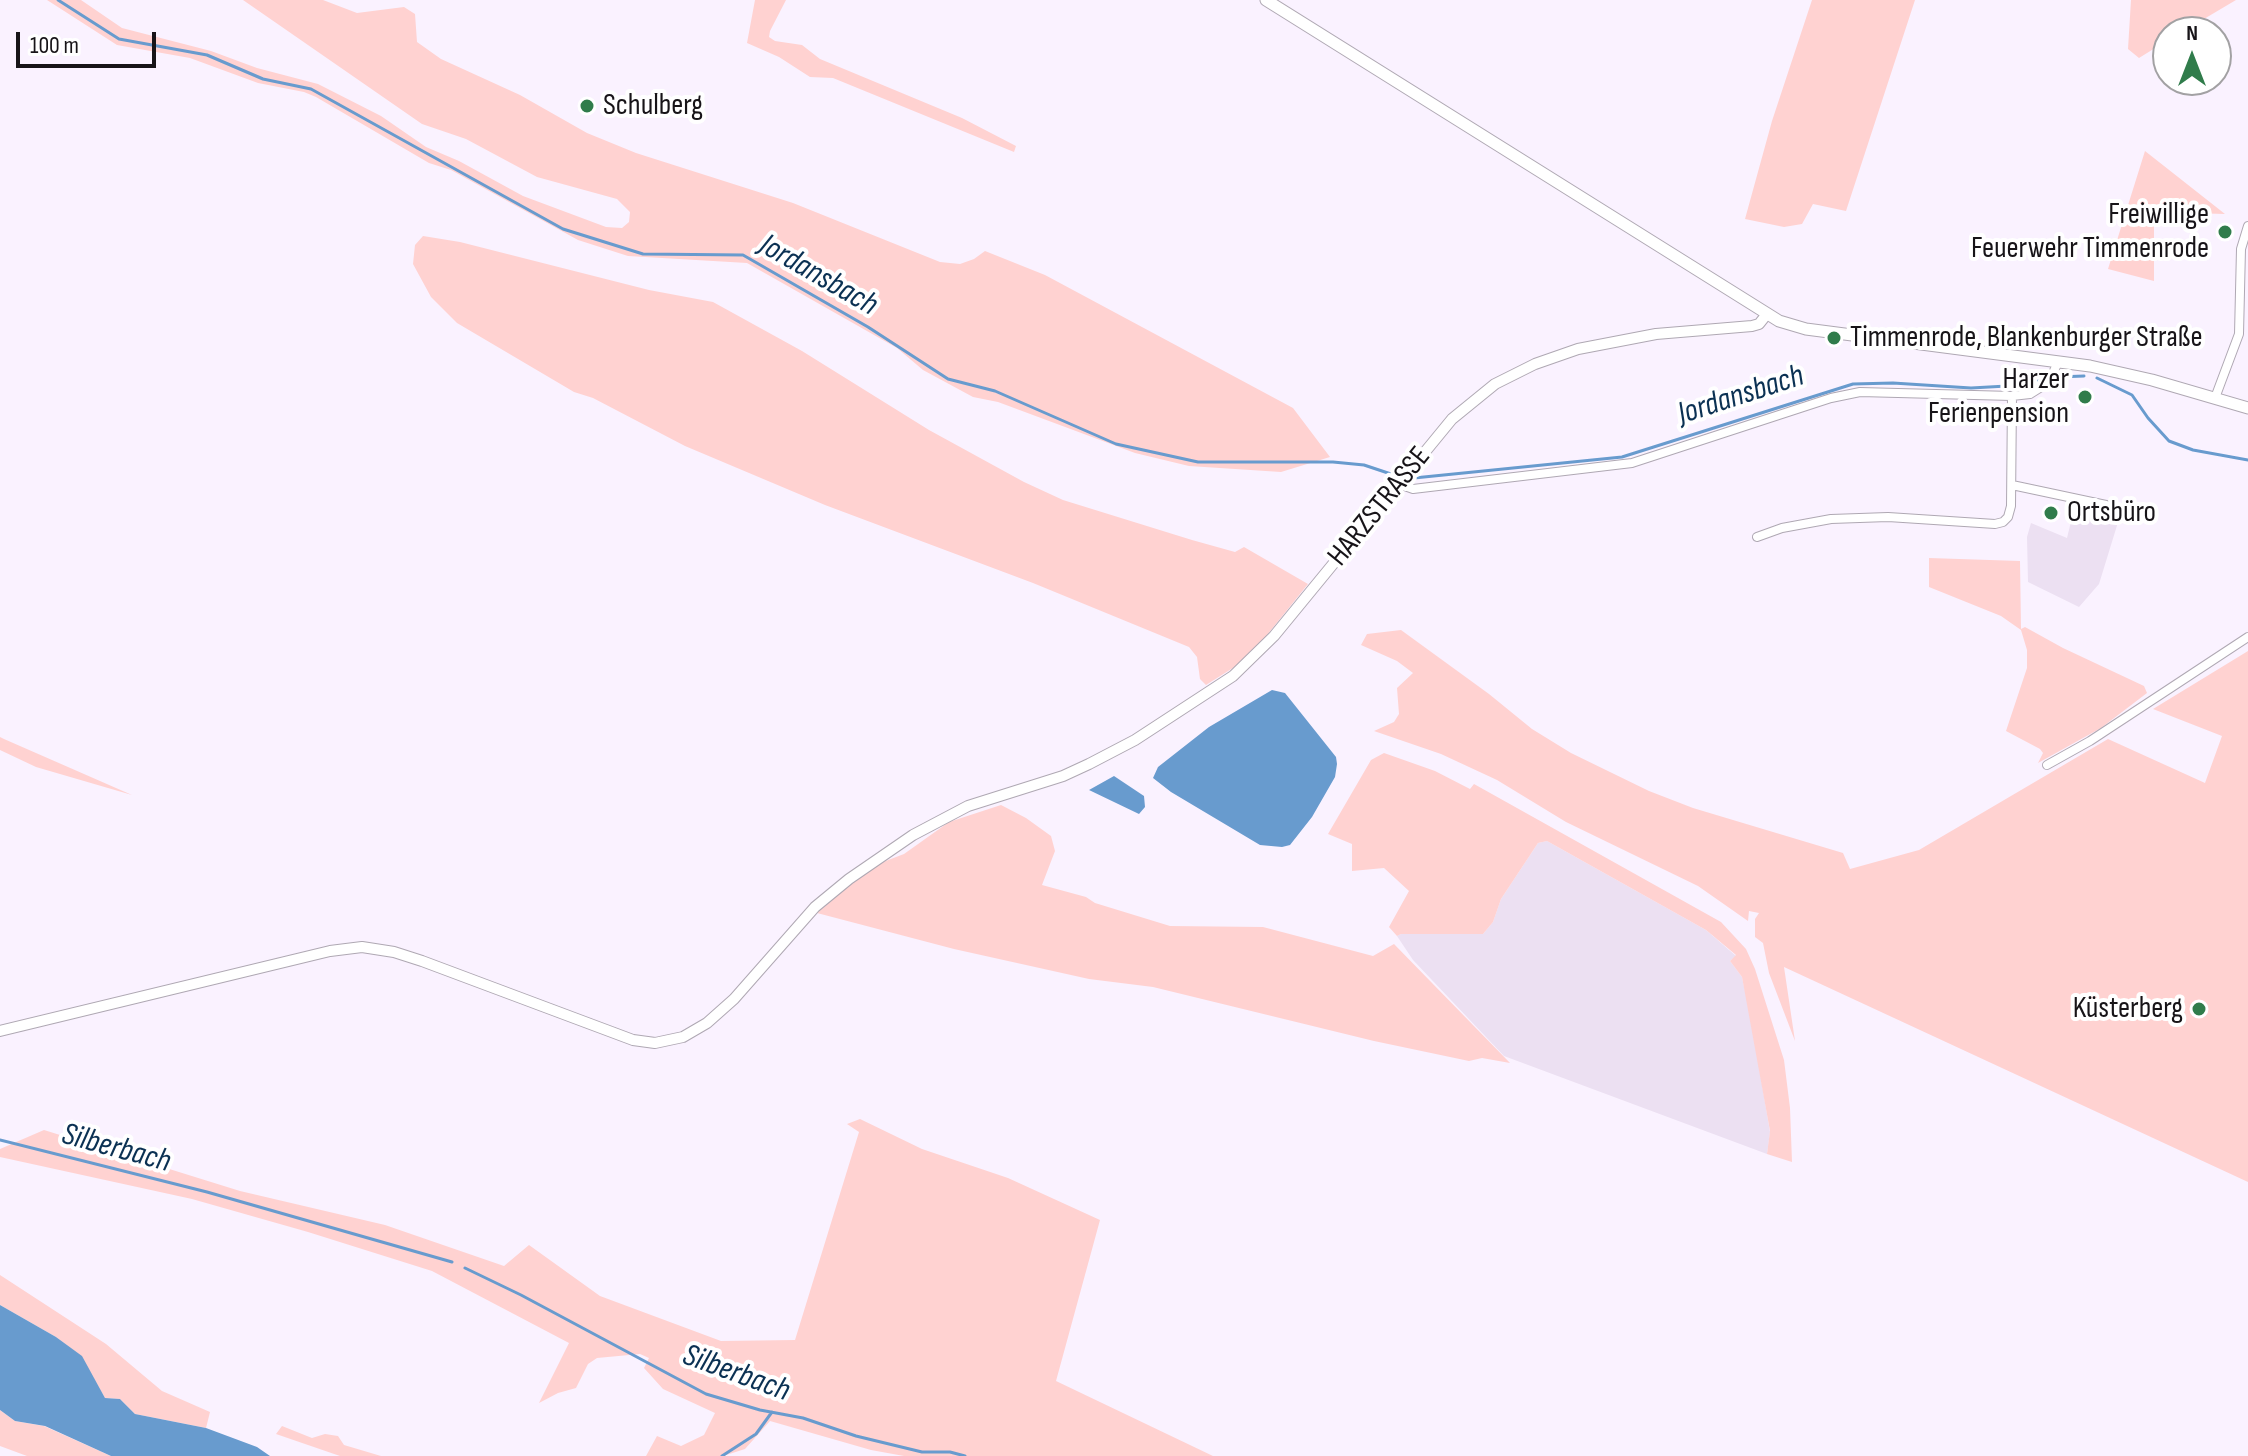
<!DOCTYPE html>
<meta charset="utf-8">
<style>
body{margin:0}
#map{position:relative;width:2248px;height:1456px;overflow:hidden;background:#faf2ff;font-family:"Sofia Sans Condensed",sans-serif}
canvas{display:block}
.north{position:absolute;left:2152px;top:16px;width:80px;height:80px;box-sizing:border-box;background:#fff;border:2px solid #a2a1a3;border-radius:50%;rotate:0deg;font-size:22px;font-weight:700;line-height:32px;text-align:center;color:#171418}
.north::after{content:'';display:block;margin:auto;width:28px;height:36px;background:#307c4b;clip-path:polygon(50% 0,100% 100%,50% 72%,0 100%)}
.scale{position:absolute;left:16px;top:32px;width:140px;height:36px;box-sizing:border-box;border:4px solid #171418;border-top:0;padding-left:10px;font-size:24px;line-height:28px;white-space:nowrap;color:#171418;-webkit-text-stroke:6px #fff;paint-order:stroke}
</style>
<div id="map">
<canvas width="2248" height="1456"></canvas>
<div class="north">N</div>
<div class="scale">100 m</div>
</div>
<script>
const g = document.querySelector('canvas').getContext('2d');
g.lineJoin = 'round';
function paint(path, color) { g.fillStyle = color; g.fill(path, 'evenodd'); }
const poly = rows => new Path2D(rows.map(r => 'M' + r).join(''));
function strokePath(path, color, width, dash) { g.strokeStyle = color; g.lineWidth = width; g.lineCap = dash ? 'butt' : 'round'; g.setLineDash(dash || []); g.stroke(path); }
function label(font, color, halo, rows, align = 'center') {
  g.font = font + ' "Sofia Sans Condensed",sans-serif'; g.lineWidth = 8; g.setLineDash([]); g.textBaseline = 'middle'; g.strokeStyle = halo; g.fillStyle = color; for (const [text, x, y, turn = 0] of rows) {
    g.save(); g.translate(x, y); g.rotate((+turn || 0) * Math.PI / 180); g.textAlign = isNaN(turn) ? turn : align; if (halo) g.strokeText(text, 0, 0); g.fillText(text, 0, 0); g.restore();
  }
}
const built = poly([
 [2075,505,2102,511,2102,515,2119,519,2099,584,2079,607,2028,582,2027,537,2031,523,2067,538],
 [1547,841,1706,930,1736,956,1730,961,1742,977,1751,1019,1770,1132,1767,1154,1504,1056,1413,960,1397,936,1401,934,1483,934,1493,922,1501,899,1538,843]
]);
const green = poly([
 [47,0,81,0,122,28,211,51,257,68,318,84,381,116,426,147,459,161,523,196,606,227,622,228,629,222,630,212,617,199,537,177,466,139,422,124,243,0,323,0,357,13,404,7,415,14,417,42,441,59,520,95,587,133,636,153,793,203,940,262,960,264,974,259,985,251,1045,275,1293,408,1330,457,1281,472,1189,466,1135,453,998,402,973,397,923,370,897,348,747,263,628,256,578,240,451,170,429,163,316,97,304,92,258,83,190,58,117,45],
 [755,0,786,0,770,31,769,37,775,41,802,45,820,59,962,118,1016,146,1014,152,833,78,810,77,779,57,747,43],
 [1812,0,1915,0,1846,211,1813,204,1802,224,1784,227,1745,219,1772,121],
 [2131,0,2236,0,2182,32,2168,32,2168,40,2139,58,2128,49],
 [2145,151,2225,214,2154,212,2154,281,2108,269],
 [423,236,460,242,649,290,713,302,802,351,929,430,1024,482,1063,500,1192,540,1235,552,1244,547,1308,584,1259,645,1236,666,1206,685,1200,679,1197,657,1189,647,1033,583,825,505,685,446,593,398,574,392,457,323,431,297,413,264,415,245],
 [1929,558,2020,561,2021,629,2025,627,2063,648,2144,686,2147,693,2101,728,2038,763,2043,753,2040,749,2006,731,2027,668,2027,650,2021,630,2001,616,1929,587],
 [1401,630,1489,694,1532,729,1571,753,1649,791,1693,808,1843,853,1850,869,1919,850,2108,739,2205,783,2222,736,2153,709,2248,651,2248,1182,1784,967,1795,1041,1769,973,1763,943,1755,937,1755,919,1759,913,1749,911,1748,921,1698,886,1566,822,1497,780,1441,754,1374,731,1394,722,1399,714,1397,688,1413,673,1397,661,1361,645,1367,634],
 [0,737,4,739,132,795,36,767,0,750],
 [1384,753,1435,771,1470,789,1474,784,1721,922,1746,949,1755,969,1784,1060,1790,1108,1792,1162,1767,1154,1770,1131,1742,977,1730,961,1736,955,1706,930,1547,841,1538,843,1501,899,1493,922,1483,934,1401,934,1397,936,1389,927,1409,891,1384,868,1352,871,1352,844,1328,834,1371,760],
 [1001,805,1026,818,1051,836,1055,851,1042,885,1086,897,1095,903,1170,926,1263,927,1373,956,1394,944,1510,1063,1482,1058,1469,1061,1374,1041,1153,987,1089,979,954,949,817,913,852,883,883,862,904,854,949,822],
 [860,1119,922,1149,1008,1178,1100,1220,1056,1381,1213,1456,904,1456,871,1450,770,1421,745,1449,723,1456,646,1456,657,1436,681,1446,704,1435,715,1413,663,1389,644,1368,649,1358,640,1354,597,1358,588,1364,576,1388,558,1393,539,1403,569,1343,432,1271,308,1232,192,1199,0,1157,0,1149,44,1130,240,1191,385,1225,504,1266,529,1245,600,1296,721,1341,795,1340,859,1132,847,1124],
 [0,1275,106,1344,162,1391,210,1412,206,1428,135,1414,120,1399,105,1398,81,1356,56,1337,0,1305],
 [0,1410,15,1421,44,1426,111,1456,27,1456,0,1446],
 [282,1426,312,1438,325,1434,338,1436,344,1445,381,1456,340,1456,276,1434]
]);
const water = poly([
 [1272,690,1285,693,1336,757,1337,764,1335,777,1312,817,1290,845,1282,847,1260,845,1171,792,1153,778,1158,767,1209,727],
 [1114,776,1144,796,1145,807,1139,814,1089,790],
 [0,1305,56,1337,82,1356,105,1398,120,1399,135,1414,206,1428,257,1447,270,1456,111,1456,45,1426,15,1421,0,1410]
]);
const stream = poly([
 [58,0,119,39,207,55,263,79,311,89,563,229,643,254,743,255,868,327,948,379,995,391,1116,444,1198,462,1333,462,1364,465,1394,475],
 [2097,378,2132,395,2148,418,2169,441,2193,450,2248,460],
 [1414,478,1622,457,1853,384,1893,383,1971,388,2007,386,2058,377,2084,376],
 [0,1140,207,1192,452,1262],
 [465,1268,521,1295,706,1394,760,1410,803,1418,856,1436,922,1452,950,1452,965,1456],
 [722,1456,756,1434,772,1412]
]);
const minor = poly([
 [2215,398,2239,334,2241,249,2248,226],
 [1399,484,1413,489,1632,463,1831,398,1860,392,2012,396,2030,394,2049,382,2058,362],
 [2012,485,2106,505,2122,517],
 [1757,537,1782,528,1831,519,1888,517,1995,524,2003,522,2008,517,2011,506,2012,396],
 [2047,765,2090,741,2248,637]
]);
const tertiary = poly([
 [0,1031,330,951,362,947,394,952,422,961,633,1040,655,1043,683,1037,707,1023,734,999,815,907,849,879,913,835,968,806,1063,776,1089,764,1135,740,1233,676,1274,636,1452,419,1495,384,1535,364,1578,349,1656,334,1752,326,1759,324,1767,314]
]);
const secondary = poly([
 [1266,0,1779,321,1806,329,2090,366,2152,380,2248,408]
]);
const markers = [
 [587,106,8,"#307c4b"],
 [2225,232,8,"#307c4b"],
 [1834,338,8,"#307c4b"],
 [2085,397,8,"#307c4b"],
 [2051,513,8,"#307c4b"],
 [2199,1009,8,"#307c4b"]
];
const poiNames = [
 ["Schulberg",603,106],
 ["Freiwillige",2209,215,"right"],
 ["Feuerwehr Timmenrode",2209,249,"right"],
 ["Timmenrode, Blankenburger Straße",1850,338],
 ["Harzer",2069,380,"right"],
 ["Ferienpension",2069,414,"right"],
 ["Ortsbüro",2067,513],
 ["Küsterberg",2183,1009,"right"]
];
const streetNames = [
 ["HARZSTRASSE",1380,507,-51]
];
const waterNames = [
 ["Jordansbach",818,276,30],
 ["Jordansbach",1741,396,-18],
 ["Silberbach",116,1149,15],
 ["Silberbach",736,1374,20]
];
paint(built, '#ece0f2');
paint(green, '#ffd2d1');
paint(water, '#689bce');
strokePath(stream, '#689bce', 3);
strokePath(minor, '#afa8b3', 10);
strokePath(tertiary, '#afa8b3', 12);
strokePath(secondary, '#afa8b3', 13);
strokePath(minor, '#fff', 8);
strokePath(tertiary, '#fff', 10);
strokePath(secondary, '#fff', 11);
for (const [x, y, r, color] of markers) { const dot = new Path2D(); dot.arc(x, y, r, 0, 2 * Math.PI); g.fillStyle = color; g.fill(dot); strokePath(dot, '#fff', 3); }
label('30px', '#171418', '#fff', poiNames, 'left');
label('30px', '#171418', '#fff', streetNames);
label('italic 32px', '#0b3153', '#fff', waterNames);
</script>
